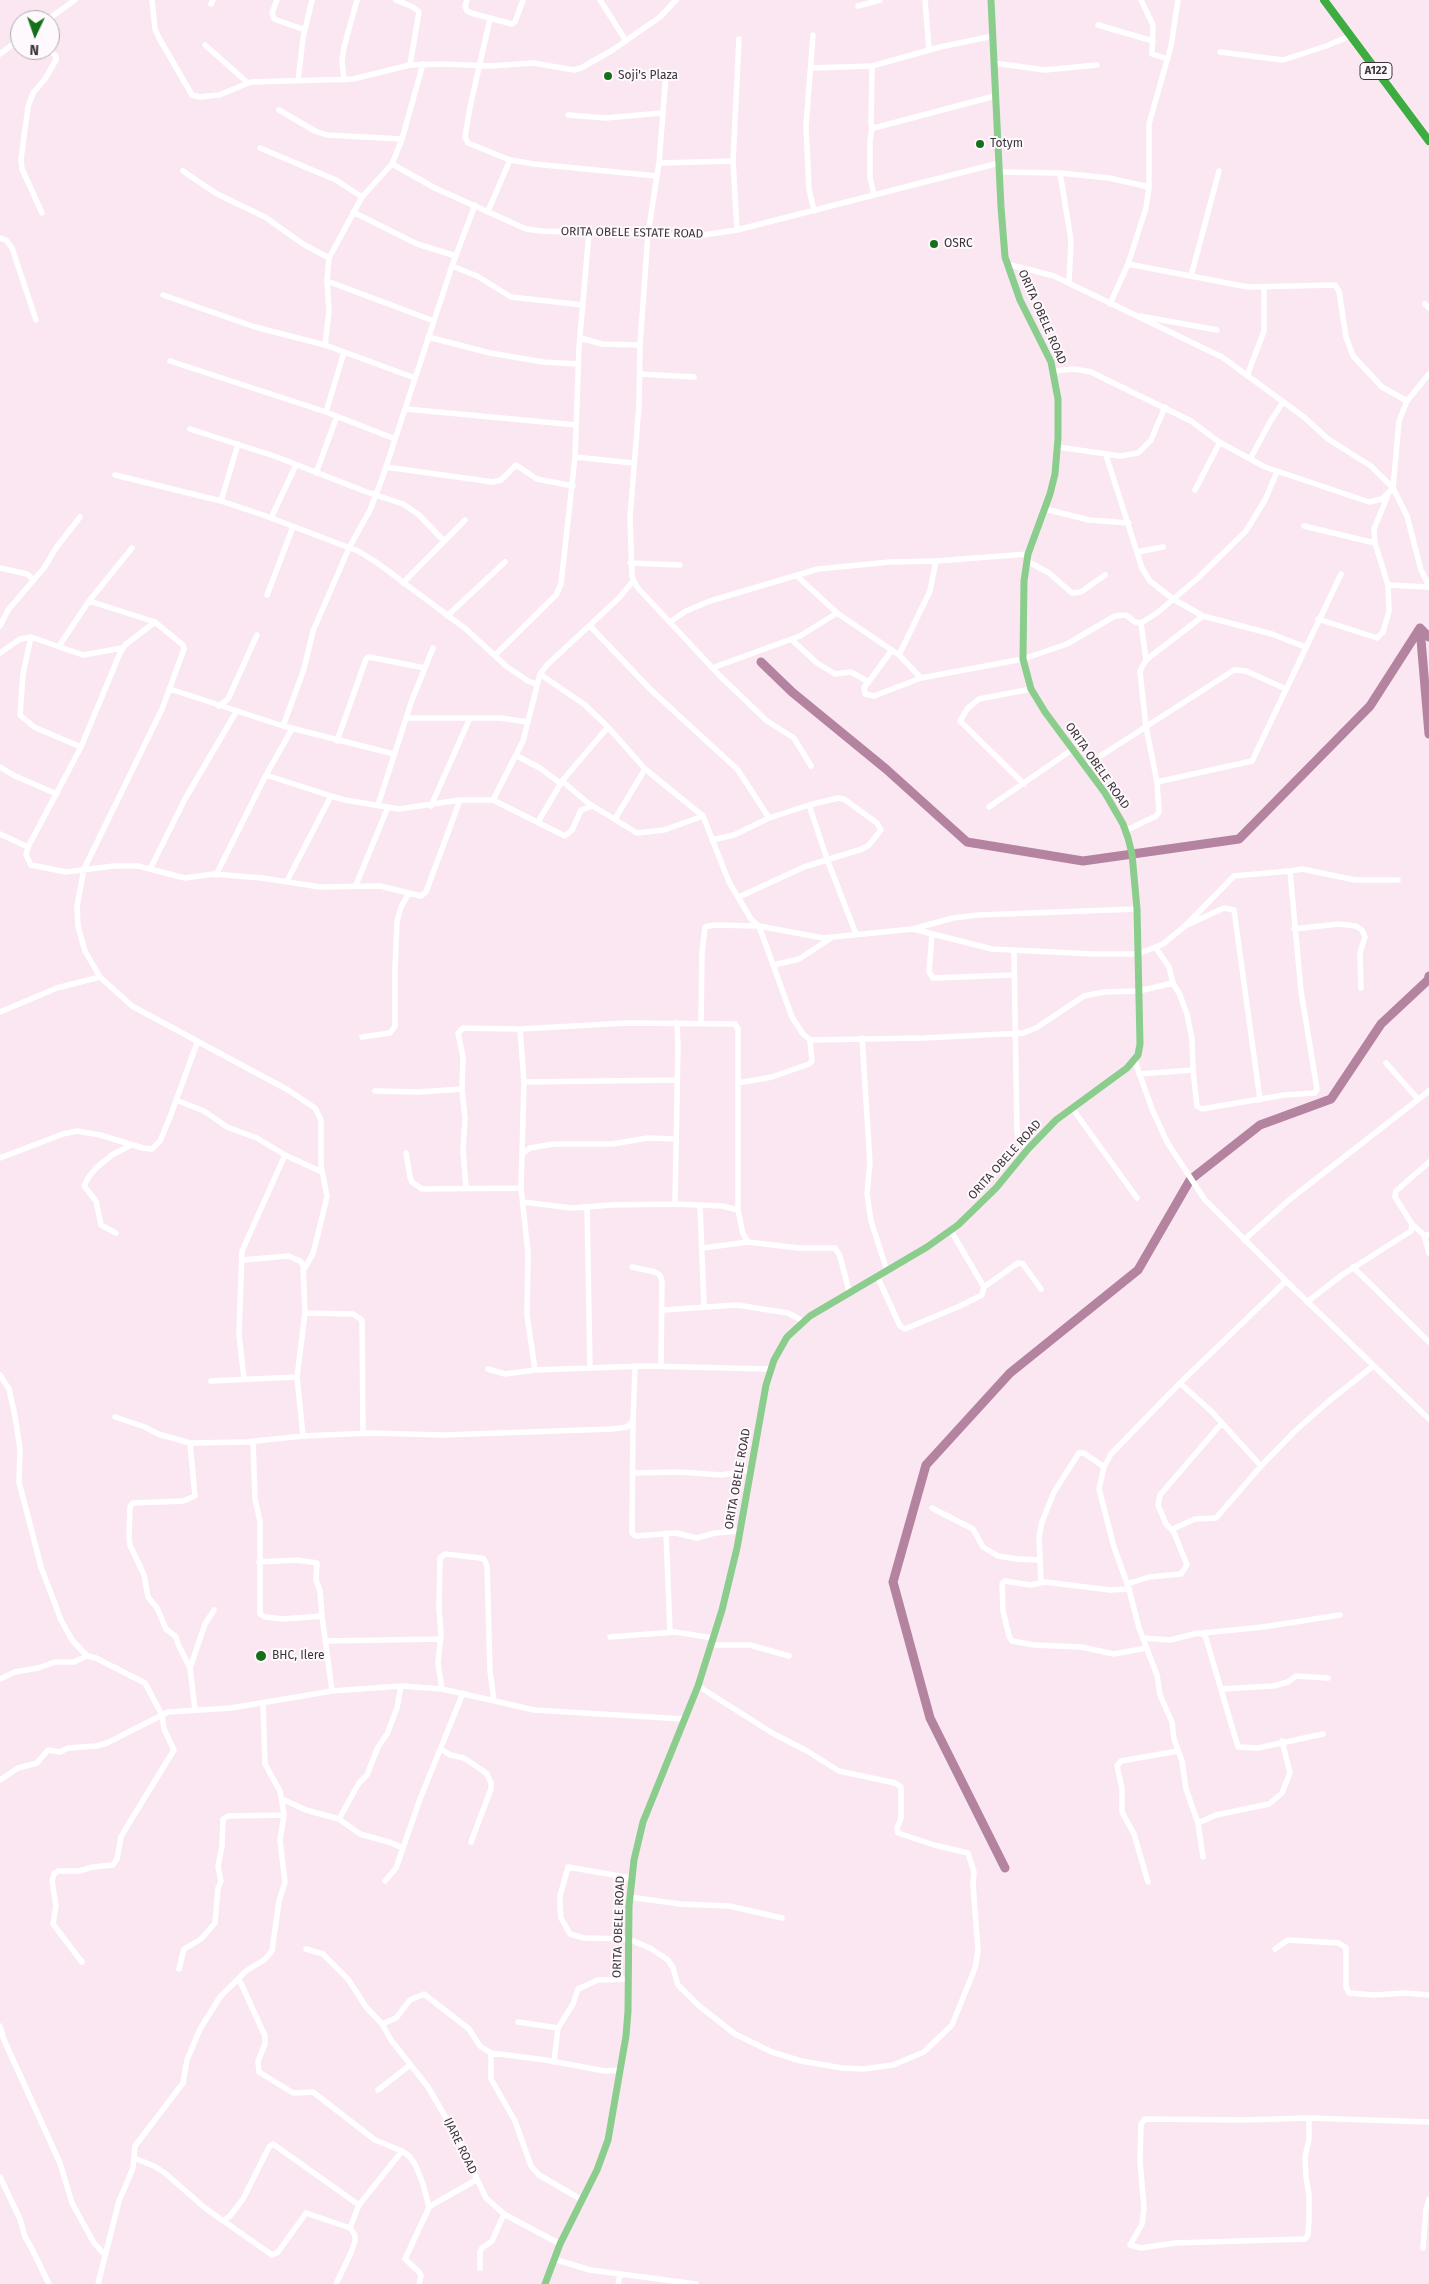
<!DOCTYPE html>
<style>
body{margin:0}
#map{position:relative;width:1429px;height:2284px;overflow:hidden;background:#fbe7f2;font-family:"Fira Sans",sans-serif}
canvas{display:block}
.north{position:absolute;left:10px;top:10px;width:50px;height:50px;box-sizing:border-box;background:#fdf9fc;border:1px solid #b0aaae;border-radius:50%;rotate:183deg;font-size:14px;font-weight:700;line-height:20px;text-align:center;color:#3c3439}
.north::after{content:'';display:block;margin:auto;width:18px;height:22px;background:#15701c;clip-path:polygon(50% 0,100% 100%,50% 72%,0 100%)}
</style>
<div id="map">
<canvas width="1429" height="2284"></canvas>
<div class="north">N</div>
</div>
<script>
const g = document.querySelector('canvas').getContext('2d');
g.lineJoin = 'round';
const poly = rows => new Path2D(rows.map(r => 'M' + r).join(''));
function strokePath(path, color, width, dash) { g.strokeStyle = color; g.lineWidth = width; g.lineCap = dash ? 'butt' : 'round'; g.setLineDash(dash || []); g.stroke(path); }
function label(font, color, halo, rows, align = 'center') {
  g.font = font + ' "Fira Sans",sans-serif'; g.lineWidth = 4; g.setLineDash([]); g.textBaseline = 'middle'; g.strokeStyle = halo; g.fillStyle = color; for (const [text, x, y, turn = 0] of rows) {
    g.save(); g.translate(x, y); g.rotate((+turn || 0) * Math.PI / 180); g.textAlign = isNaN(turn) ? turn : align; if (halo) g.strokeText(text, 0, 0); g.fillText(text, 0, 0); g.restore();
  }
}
const river = poly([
 [1420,628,1429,734],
 [761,662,792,692,886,769,967,842,1083,861,1239,839,1370,706,1420,628,1429,637],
 [1005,1868,930,1718,893,1582,926,1465,1010,1373,1138,1270,1190,1180,1260,1125,1331,1099,1381,1024,1428,980,1429,976]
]);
const minor = poly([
 [152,0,155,29,159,38,192,95,199,97,219,95,251,82,353,79,410,65,443,64,491,66,533,63,574,70,581,68,611,51,660,17,676,0],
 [277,0,272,13,274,19,305,30],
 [396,0,413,7,419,12,410,65],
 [467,0,465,6,467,11,471,13,512,24,515,22,523,0],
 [600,0,626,41],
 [925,0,929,50],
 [1141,0,1153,25,1152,54,1168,59],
 [211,4,213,0],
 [858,6,880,0],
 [490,19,470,107,465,137,468,143,510,160,534,164,657,176],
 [47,20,75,0],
 [1098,25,1153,41],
 [813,35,806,126,809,189,814,211],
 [205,45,248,83],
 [1220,52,1283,60,1326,46,1350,36],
 [0,54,20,39],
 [994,63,1045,70,1097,65],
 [872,66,871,125,874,128,995,96],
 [812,68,872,66,940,47,993,36],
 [666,74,659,163,648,234,640,345,639,405,630,517,632,577,637,587,719,675,767,721,794,738,811,766],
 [344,80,342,61,344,47,357,0],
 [298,81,303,38,312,0],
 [279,110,315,131,327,135,402,139],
 [568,115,606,118,662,113],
 [872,127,870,141,870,177,874,195],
 [260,148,336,180,362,197],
 [659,163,733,161],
 [392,164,435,188,526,229,541,231,696,236,737,230,999,163],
 [183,171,217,194,265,217,303,244,329,258],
 [999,172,1060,173,1109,178,1149,187],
 [1060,173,1071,240,1069,283],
 [488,211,510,160],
 [353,212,417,244,456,256],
 [42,213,22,169,21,159,28,107,33,93,45,79,56,60,56,56,49,50],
 [737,230,733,161,739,39],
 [0,238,6,240,12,248,36,320],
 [1007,264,1054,276,1222,357,1304,417,1328,439,1371,466,1393,488,1407,516,1421,570,1429,586],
 [1128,264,1248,287,1335,285,1339,291,1346,337,1353,356,1382,387,1407,401],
 [452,266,477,276,511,297,583,305],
 [1191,276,1219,171],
 [327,281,434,321],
 [163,295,255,327,325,345,415,378],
 [1110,304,1128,264,1146,208,1149,187,1149,124,1171,46,1178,0],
 [1425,304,1429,308],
 [1140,316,1217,330],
 [428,337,490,353,543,362,578,364],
 [580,338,602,344,640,345],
 [325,345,329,311,327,281,329,258,362,197,392,164,402,139,423,64],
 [170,361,326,412,395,439],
 [1054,371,1074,369,1091,372,1191,421,1219,442,1265,467,1369,502,1382,499,1393,488,1399,421,1407,401,1429,374],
 [640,374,694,377],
 [1247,376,1264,331,1264,287],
 [406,409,576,425],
 [326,412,344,352],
 [190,429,277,457,364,491,403,504,418,514,444,541],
 [1058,447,1120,456,1138,453,1151,440,1165,407],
 [1106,455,1142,568,1150,581,1173,599,1203,616,1272,634,1305,647],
 [575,457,633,463],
 [1250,459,1270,422,1283,402],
 [386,467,493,482,501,480,516,465,537,479,573,486],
 [316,473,337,416],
 [115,475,221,501,263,515,358,551,376,562,466,629,506,666,528,681,536,684],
 [1195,490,1220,442],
 [221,501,238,444],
 [1045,509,1089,520,1129,523],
 [271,518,296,465],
 [1304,526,1375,543],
 [1137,552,1163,547],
 [1027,561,1049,573,1072,593,1081,592,1105,575],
 [630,563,680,565],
 [0,568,27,574,34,580],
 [797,576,837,613,899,655,921,678,1023,659,1067,644,1115,616,1126,615,1135,622,1141,623,1157,613,1198,578,1246,531,1265,500,1277,472],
 [403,583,465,520],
 [1388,585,1429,587],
 [267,595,293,527],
 [89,601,155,622,183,645,184,649,162,709,84,869,77,906,78,926,85,951,100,977,132,1006,288,1090,315,1108,321,1120,321,1165,327,1197,313,1254,304,1269],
 [447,616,505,562],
 [1318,619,1374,637,1377,638,1383,632,1389,611,1388,585,1375,543,1374,529,1388,495],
 [155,622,125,645,120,653,81,747,28,847,26,855,31,865,66,872,114,866,138,866,185,878,214,874,262,878,320,887,380,886,421,896,426,892,460,800],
 [670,622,686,611,710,601,818,569,890,562,936,561,1028,554],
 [0,626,8,610,44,568,56,548,80,517],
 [590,626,650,689,738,770,769,818],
 [31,637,23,674,20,715,34,727,81,747],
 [792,640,817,663,835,674,851,672,869,682],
 [59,646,89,601,132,548],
 [892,650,864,688,865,694,874,696,921,678],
 [0,653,20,639,31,637,83,655,122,648],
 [495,655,556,595,561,584,575,457,579,347,589,232],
 [899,655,930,591,936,561],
 [1146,660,1203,616],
 [712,668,800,636,837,613],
 [540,674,585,705,608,727,645,769,703,816,729,882,751,919,759,926,823,938,913,929,992,949,1093,954,1138,954,1163,944,1185,926,1234,876,1290,871],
 [170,689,283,726,394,754],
 [219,706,228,699,257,635],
 [406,718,500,718,528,722],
 [283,726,304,669,313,631,349,548,370,510,382,479,452,266,475,205],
 [337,741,366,659,369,657,425,668],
 [517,756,540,768,560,783],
 [1085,766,1234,670,1246,671,1286,689],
 [0,767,15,776,57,794],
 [266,775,292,729],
 [562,781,588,803,637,833,664,830,703,816],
 [1157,782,1252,761,1341,574],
 [1024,784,960,721,968,708,979,699,1031,689],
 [493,800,523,741,540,674,547,665,619,598,633,581],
 [378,805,412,700,433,648],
 [431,806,470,718],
 [989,807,1073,749],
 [615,819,645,769],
 [538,822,562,781,608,727],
 [1125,831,1156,816,1159,812,1157,782,1146,727,1141,681,1140,671,1146,660,1141,623],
 [0,834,28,847],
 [712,840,734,835,769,818,809,805,827,859,856,934],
 [150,869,185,799,236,712],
 [216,875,266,775,331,796],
 [287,881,331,796,345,800,399,809,460,800,493,800,565,836,572,830,581,810,593,806],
 [356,885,388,807],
 [739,897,804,867,862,849,869,845,881,830,877,823,844,799,838,798,809,805],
 [1187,925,1224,908,1234,910,1260,1100],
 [913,929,953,918,978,915,1137,909],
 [1294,929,1338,924,1356,926,1362,930,1365,937,1360,953,1361,988],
 [932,935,929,972,933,978,1013,975],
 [1156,948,1169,967,1173,983],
 [1014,951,1017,1133,1020,1142,1028,1149],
 [774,965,799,959,831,938],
 [0,1012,57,988,100,977],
 [701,1024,702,952,705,927,714,925,759,926,792,1017,803,1034,810,1040,923,1038,1023,1033,1036,1028,1084,996,1104,992,1139,991,1173,983,1180,995,1187,1014,1192,1039,1193,1070],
 [520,1029,524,1082,522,1154],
 [362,1037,390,1033,395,1026,395,969,397,921,401,907,409,893],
 [862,1038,870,1163,867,1194,871,1221,887,1271],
 [1135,1061,1152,1109,1167,1142,1205,1200,1286,1281,1429,1419],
 [1386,1063,1418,1099],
 [1139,1074,1193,1070,1197,1106,1202,1109,1284,1095,1315,1093,1317,1089,1301,991,1290,871,1302,869,1355,880,1398,880],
 [524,1082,677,1080],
 [738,1083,772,1077,809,1064,812,1061,810,1040],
 [462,1089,465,1119,463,1150,466,1188],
 [375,1091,419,1092,462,1089,463,1057,458,1033,463,1028,520,1029,626,1023,735,1024,738,1029,738,1210,743,1234,748,1242,798,1248,835,1248,840,1256,849,1291],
 [176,1100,204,1111,227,1127,257,1138,285,1155,322,1172],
 [1072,1108,1137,1198],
 [406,1153,410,1177,412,1182,422,1189,521,1188],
 [0,1158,63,1134,77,1131,100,1135,143,1148,152,1149,160,1141,170,1117,197,1043],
 [523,1202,572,1208,611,1205,675,1204,722,1206,738,1210],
 [675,1204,678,1046,677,1023],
 [700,1206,704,1306],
 [587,1207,590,1368],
 [1412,1224,1424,1235,1429,1235],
 [116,1233,101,1225,96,1201,84,1186,88,1178,96,1168,112,1155,131,1145],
 [1424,1235,1429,1253],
 [1244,1240,1289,1200,1429,1091],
 [703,1248,748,1242],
 [242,1260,288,1256,300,1261,303,1265,305,1313,297,1377,303,1436],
 [632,1267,655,1272,660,1275,662,1281,661,1366],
 [1353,1267,1429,1342],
 [877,1276,900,1326,905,1329,960,1306,982,1295,984,1287,951,1231],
 [984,1287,1018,1263,1023,1264,1041,1289],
 [1307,1302,1342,1275,1411,1231,1412,1224,1395,1197,1396,1191,1429,1162],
 [663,1310,737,1305,788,1313,803,1321],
 [305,1313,353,1314,362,1320,363,1434],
 [488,1369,505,1374,535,1370,644,1366,770,1369],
 [535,1370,527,1315,528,1253,521,1188,522,1154,530,1148,554,1144,612,1144,648,1138,676,1139],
 [0,1375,9,1389,15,1416,20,1449,19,1482,41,1567,61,1620,72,1640,87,1656],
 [244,1379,239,1334,242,1251,285,1155],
 [211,1381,297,1377],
 [1180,1383,1111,1454,1104,1467,1099,1489,1114,1547,1129,1589,1139,1628,1157,1675,1160,1695,1172,1722,1174,1739,1182,1761,1186,1789,1198,1823,1203,1857],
 [115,1417,145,1427,158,1434,190,1443,246,1442,303,1436,371,1433,443,1435,612,1429,627,1427,633,1421,635,1367],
 [633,1421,632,1533,636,1536,676,1533,697,1538,715,1533,740,1531],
 [253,1441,255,1499,260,1521,260,1614,265,1617,283,1619,322,1616,332,1691],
 [190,1443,195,1496,183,1501,133,1503,130,1507,129,1538,130,1545,144,1575,148,1597,157,1608,166,1629,176,1637,178,1644,190,1668],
 [1261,1466,1212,1412,1180,1383,1286,1281],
 [633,1473,679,1472,722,1475,751,1470],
 [932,1508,973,1529,983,1547,998,1556,1017,1559,1040,1560],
 [1173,1531,1166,1524,1158,1505,1160,1495,1221,1424],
 [666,1533,670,1632],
 [259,1562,297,1560,317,1563,316,1580,320,1591,322,1616],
 [1041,1582,1039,1537,1042,1522,1054,1492,1079,1453,1084,1453,1104,1467],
 [1127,1584,1149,1577,1181,1574,1187,1565,1175,1535,1173,1531,1175,1528,1195,1519,1216,1518,1261,1466,1295,1431,1329,1401,1373,1366],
 [1129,1589,1110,1590,1045,1582,1030,1585,1005,1581,1002,1584,1003,1611,1009,1636,1012,1641,1034,1645,1081,1647,1114,1654,1147,1648],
 [1203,1633,1263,1627,1340,1615],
 [610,1637,675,1632,713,1638],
 [1143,1638,1170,1640,1198,1633,1205,1635,1238,1747,1258,1748,1323,1734],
 [325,1641,441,1639],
 [712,1645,750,1645,789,1656],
 [0,1679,15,1672,38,1668,55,1662,74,1662,87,1656,96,1658,145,1683,162,1715,164,1729,174,1750,126,1828,121,1837,117,1859,113,1865,93,1867,79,1871,58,1871,54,1874,52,1881,56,1906,53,1924,82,1962],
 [442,1689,438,1663,441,1635,439,1608,440,1558,445,1554,480,1558,484,1559,487,1566,490,1671,494,1701],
 [1221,1689,1273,1686,1288,1682,1296,1676,1328,1678],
 [195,1710,190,1668,205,1624,214,1610],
 [441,1749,450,1755,464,1758,482,1770,487,1774,491,1783,491,1789,471,1842],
 [0,1780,18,1768,37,1763,48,1750,60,1752,68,1748,96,1746,107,1743,168,1712,231,1708,332,1691,401,1686,442,1689,534,1710,684,1719],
 [282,1799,306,1810,339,1819,360,1834,389,1842,403,1848],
 [339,1819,359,1783,367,1775,378,1747,387,1734,397,1708,401,1686],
 [1198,1823,1216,1815,1269,1804,1282,1793,1290,1773,1282,1741],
 [631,1878,568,1867,560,1896,560,1906,561,1918,570,1934,584,1938,628,1939,650,1948,668,1960,673,1968,678,1985,698,2005,735,2034,772,2052,801,2061,842,2068,863,2069,893,2065,924,2052,952,2025,975,1968,978,1951,973,1884,974,1872,968,1853,934,1845,898,1833,897,1828,901,1818,901,1787,895,1783,839,1771,807,1751,774,1734,698,1686],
 [385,1881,396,1868,420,1799,463,1693],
 [1148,1882,1134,1834,1122,1812,1122,1788,1117,1766,1121,1761,1178,1751],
 [629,1897,680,1904,729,1906,782,1918],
 [306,1949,323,1954,348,1979,366,2007,382,2024,391,2040,428,2087,457,2137,486,2198,504,2214,560,2244],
 [1275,1949,1288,1940,1339,1943,1346,1948,1346,1987,1349,1993,1374,1995,1405,1993,1429,1995],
 [179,1969,184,1949,201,1939,215,1923,218,1888,221,1881,218,1867,222,1846,223,1819,228,1816,284,1815],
 [239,1979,265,2036,265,2044,258,2061,259,2072,293,2093,313,2092,375,2140,402,2151],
 [518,2022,558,2028],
 [382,2024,396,2018,410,2000,424,1994,469,2029,480,2046,491,2053,546,2060,605,2071,621,2070],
 [0,2026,4,2040,60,2163,72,2203,94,2243,105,2255],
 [491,2053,491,2079,515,2121,531,2166,539,2175,582,2200],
 [554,2062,558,2028,573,2004,578,1989,598,1980,629,1979],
 [378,2090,410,2065],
 [1309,2118,1309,2139,1305,2157,1306,2177,1309,2195,1309,2220,1308,2235,1305,2239,1175,2243,1141,2248,1130,2245,1142,2224,1144,2208,1140,2161,1141,2124,1145,2119,1243,2120,1309,2118,1429,2122],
 [134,2158,154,2166,165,2173,205,2208,272,2255,278,2252,306,2213,350,2228,355,2235,355,2241,351,2253,336,2284],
 [0,2177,20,2219,25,2237,31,2247,49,2284],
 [224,2220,230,2216,243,2199,269,2147,273,2144,359,2205],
 [350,2228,359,2205,402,2151,409,2156,415,2164,423,2184,429,2207],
 [1423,2248,1426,2209,1429,2199],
 [554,2259,590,2270,696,2284],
 [480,2268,480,2252,482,2248,492,2241,504,2214],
 [98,2284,119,2201,133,2168,135,2146,183,2083,187,2060,200,2029,220,1997,246,1971,264,1960,272,1951,279,1901,285,1882,280,1840,284,1815,280,1791,265,1764,263,1703],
 [419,2284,421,2276,419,2272,405,2259,426,2214,429,2207,439,2201,476,2180],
 [618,2284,620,2275]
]);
const major = poly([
 [545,2284,560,2244,597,2170,608,2140,626,2036,628,2011,629,1906,634,1860,643,1822,698,1686,722,1610,737,1548,766,1385,774,1360,787,1337,810,1316,927,1247,958,1225,996,1188,1028,1149,1056,1120,1127,1068,1138,1055,1140,1044,1137,909,1132,854,1128,838,1123,824,1105,793,1045,712,1031,689,1023,659,1024,581,1028,554,1050,494,1055,474,1058,438,1058,399,1051,362,1020,300,1005,257,1001,207,991,0]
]);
const highway = poly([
 [1324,0,1429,141]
]);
const markers = [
 [608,76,5,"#15701c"],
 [980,144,5,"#15701c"],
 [934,244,5,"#15701c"],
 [261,1656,6,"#15701c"]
];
const shields = [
 [1376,71,32]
];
const shieldNames = [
 ["A122",1376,71]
];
const poiNames = [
 ["Soji's Plaza",618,76],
 ["Totym",990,144],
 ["OSRC",944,244],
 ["BHC, Ilere",272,1656]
];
const streetNames = [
 ["ORITA OBELE ESTATE ROAD",632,233,1],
 ["ORITA OBELE ROAD",1042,317,66],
 ["ORITA OBELE ROAD",1097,766,55],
 ["ORITA OBELE ROAD",1005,1160,-48],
 ["ORITA OBELE ROAD",738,1479,-80],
 ["ORITA OBELE ROAD",619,1927,-88],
 ["IJARE ROAD",460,2146,64]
];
strokePath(river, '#b3839f', 9);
strokePath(minor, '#fff', 5.5);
strokePath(major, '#8bcd8d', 7);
strokePath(highway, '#3dac41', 8);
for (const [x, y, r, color] of markers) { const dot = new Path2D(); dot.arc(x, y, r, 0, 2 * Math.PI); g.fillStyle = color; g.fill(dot); strokePath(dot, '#fdf9fc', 2); }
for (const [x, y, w] of shields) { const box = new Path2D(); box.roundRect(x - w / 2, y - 8.5, w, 17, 4); g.fillStyle = '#fdf9fc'; g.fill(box); strokePath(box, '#3c3439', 1); }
label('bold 11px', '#3c3439', null, shieldNames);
label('12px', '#3c3439', '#fdf9fc', poiNames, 'left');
label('12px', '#3c3439', '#fdf9fc', streetNames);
</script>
